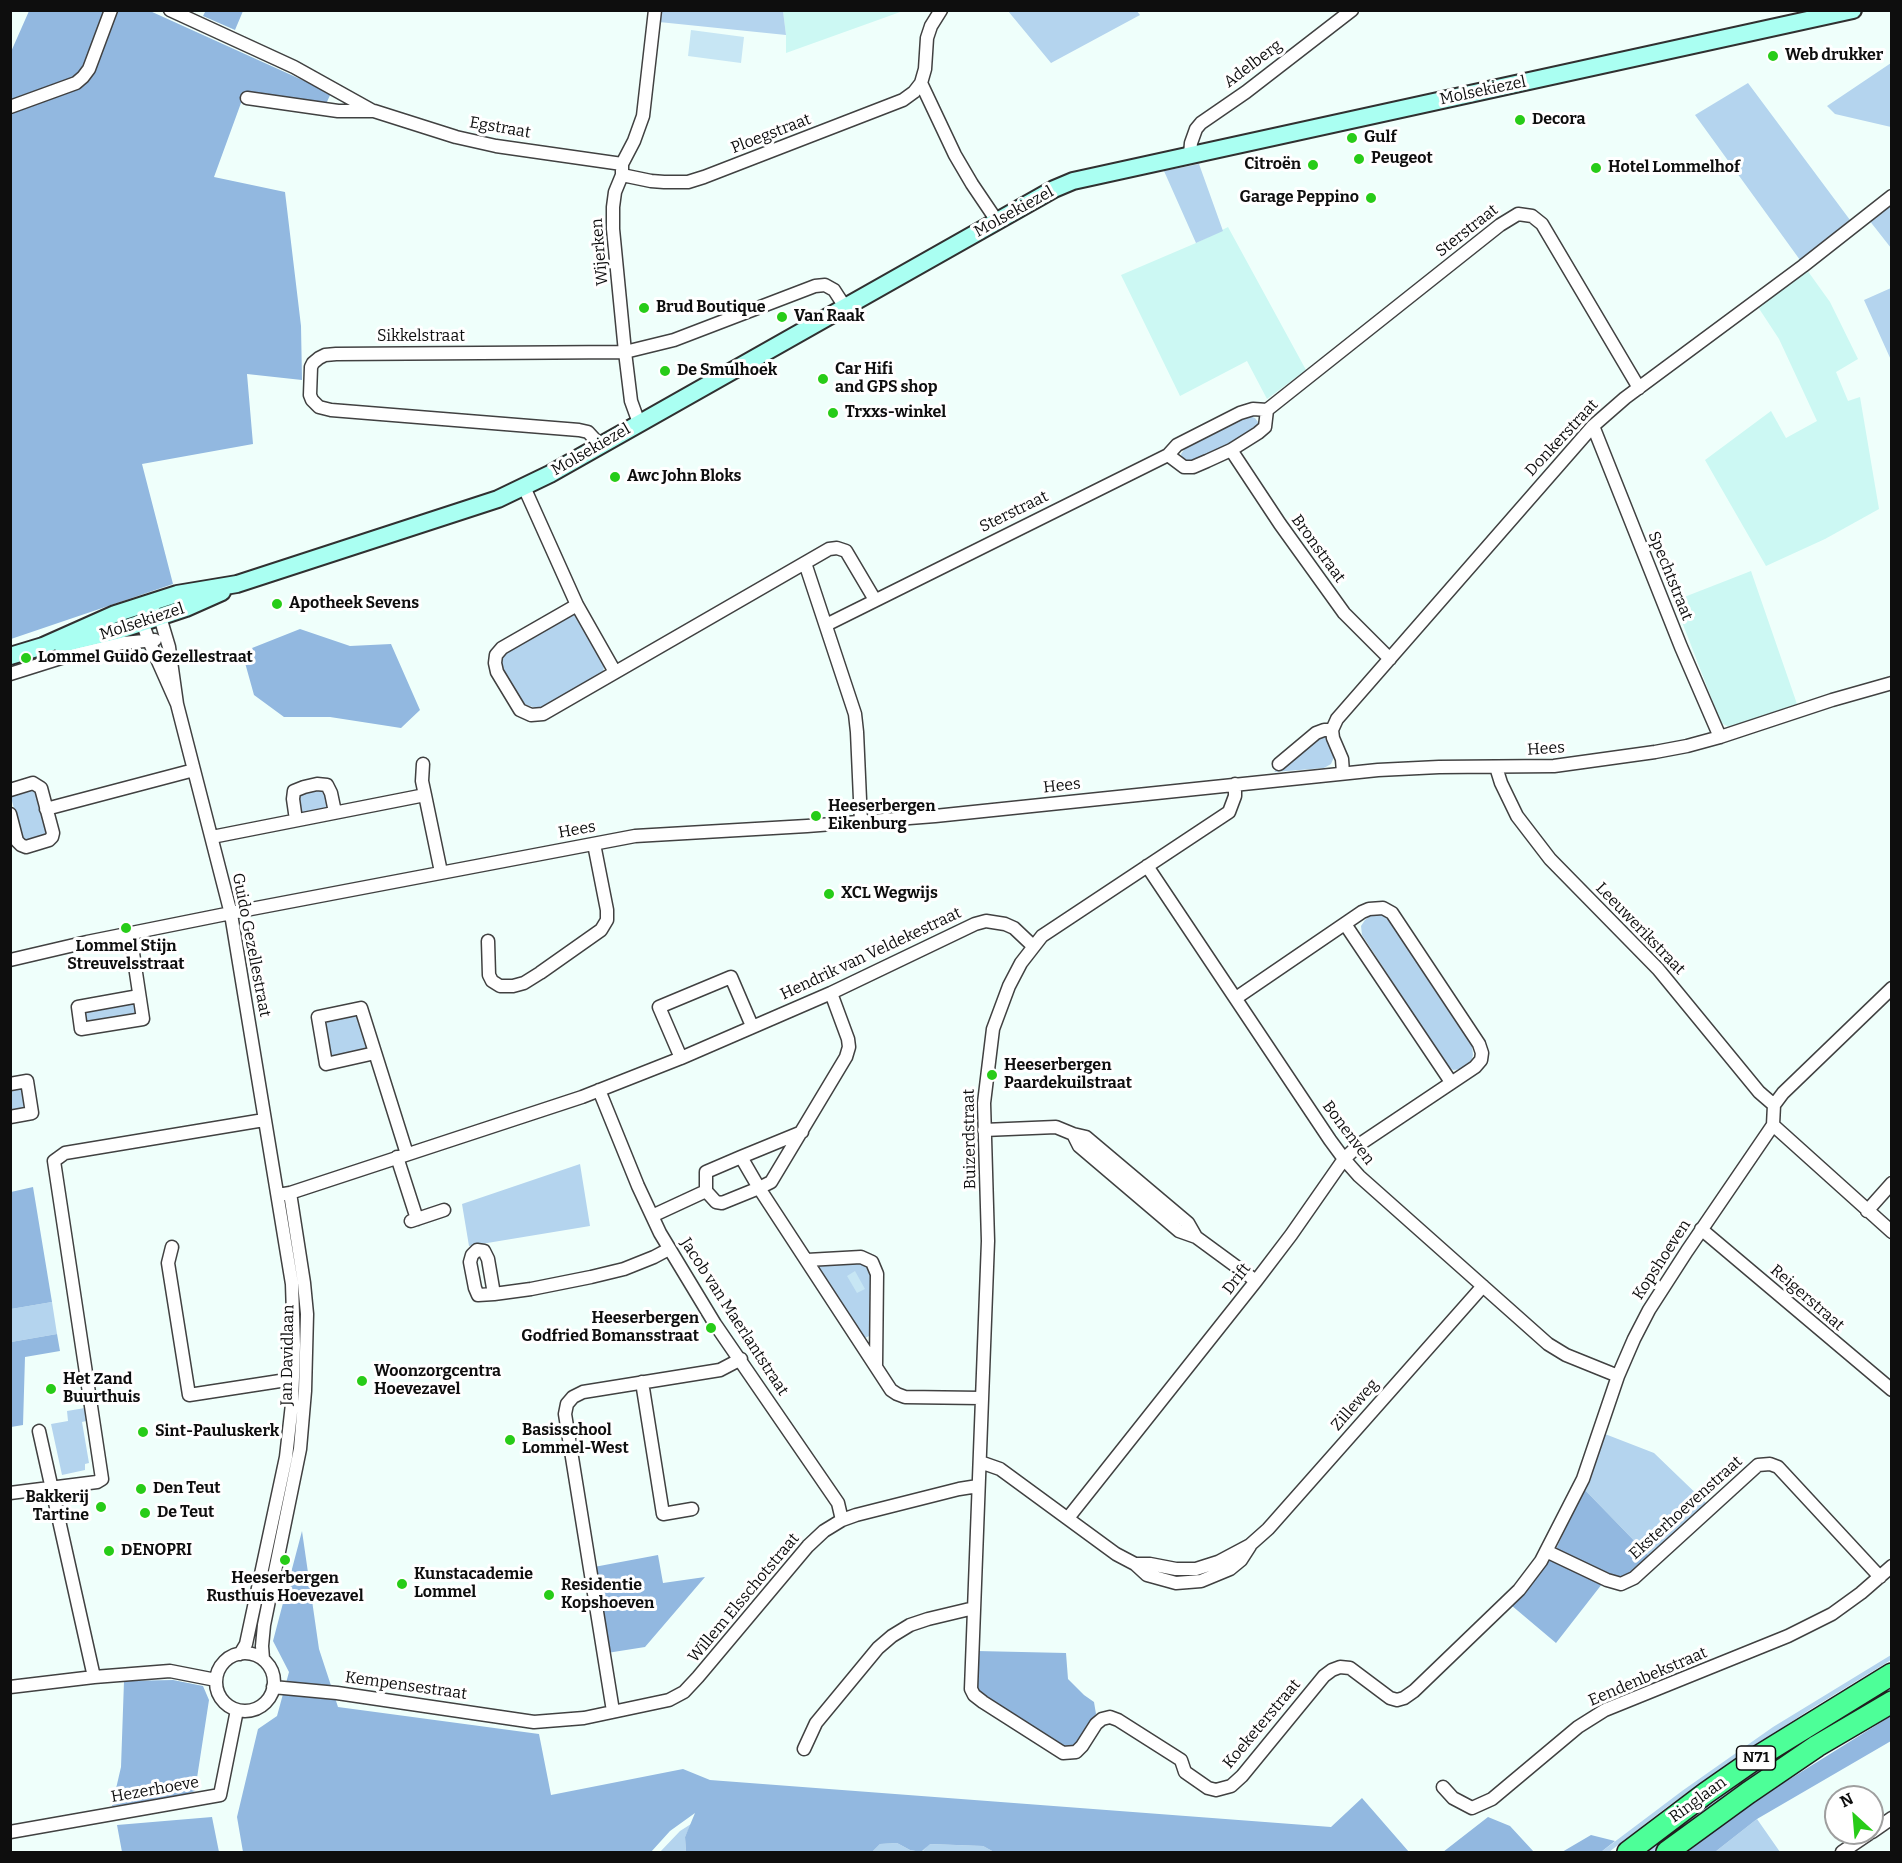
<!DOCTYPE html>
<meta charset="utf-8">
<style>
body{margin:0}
#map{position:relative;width:1902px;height:1863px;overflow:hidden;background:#effffb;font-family:Bitter,serif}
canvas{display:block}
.frame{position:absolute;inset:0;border:12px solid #0e0e0e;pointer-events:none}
.north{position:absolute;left:1824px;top:1785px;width:60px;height:60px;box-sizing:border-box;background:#fff;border:2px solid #9f9f9f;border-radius:50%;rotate:334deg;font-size:16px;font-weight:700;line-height:24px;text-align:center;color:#0e0e0e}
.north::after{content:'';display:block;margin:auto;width:21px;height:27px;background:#27cc18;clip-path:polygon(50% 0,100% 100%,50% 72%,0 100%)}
</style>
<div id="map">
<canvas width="1902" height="1863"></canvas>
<div class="frame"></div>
<div class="north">N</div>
</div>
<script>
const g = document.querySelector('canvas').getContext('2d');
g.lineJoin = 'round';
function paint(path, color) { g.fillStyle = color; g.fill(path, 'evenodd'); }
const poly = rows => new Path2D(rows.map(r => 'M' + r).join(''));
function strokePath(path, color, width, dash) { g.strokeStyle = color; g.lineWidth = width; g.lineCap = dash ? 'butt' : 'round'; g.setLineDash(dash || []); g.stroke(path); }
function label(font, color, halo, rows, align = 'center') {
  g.font = font + ' Bitter,serif'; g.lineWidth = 6; g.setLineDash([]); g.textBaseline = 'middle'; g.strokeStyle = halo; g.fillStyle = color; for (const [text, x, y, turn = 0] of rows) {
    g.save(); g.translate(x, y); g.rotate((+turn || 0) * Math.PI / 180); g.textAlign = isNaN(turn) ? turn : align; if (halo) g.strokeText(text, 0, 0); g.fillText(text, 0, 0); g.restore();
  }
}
const farmland = poly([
 [783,11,903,11,786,53,786,35],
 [1228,227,1306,370,1267,399,1247,361,1180,396,1121,275,1196,243],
 [1807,270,1830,302,1858,359,1836,372,1848,401,1860,397,1879,509,1825,539,1766,566,1705,460,1771,411,1786,438,1817,421,1779,339,1758,307],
 [1751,571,1797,704,1729,727,1721,723,1674,601]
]);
const green = poly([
 [1136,10,1140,15,1051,63,1008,11],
 [661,11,783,11,786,35,659,22],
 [1891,63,1891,127,1835,114,1827,106],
 [1748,83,1850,220,1800,260,1695,115],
 [1199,164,1223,231,1196,243,1164,171],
 [1891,202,1891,248,1869,220],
 [1891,288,1891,360,1864,300],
 [1250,416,1255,418,1258,422,1258,427,1255,431,1190,464,1182,458,1181,454,1186,447,1245,417],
 [574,615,579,618,603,660,604,667,603,672,598,677,540,709,522,704,501,668,503,655,509,650,567,617],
 [1327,734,1328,740,1334,757,1331,764,1324,768,1274,772,1314,739],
 [320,788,326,790,328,808,303,815,301,813,298,793],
 [33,789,36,790,48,834,25,842,21,836,11,797],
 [1379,913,1387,918,1472,1046,1473,1055,1471,1062,1463,1069,1453,1070,1446,1064,1362,935,1361,926,1365,920,1370,916],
 [133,1003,137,1005,138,1014,92,1023,87,1021,85,1017,85,1013,90,1009],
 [356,1015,359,1016,367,1044,365,1051,337,1058,332,1056,330,1053,324,1025,329,1019],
 [18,1087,23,1089,27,1106,23,1110,11,1112,11,1088],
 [580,1164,590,1226,469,1246,462,1204],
 [859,1260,873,1270,871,1335,865,1338,861,1336,818,1271,820,1264],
 [52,1302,57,1334,11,1342,11,1309],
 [85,1408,86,1421,82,1422,89,1463,85,1464,85,1470,62,1475,51,1424,68,1421,67,1411],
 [1605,1434,1654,1453,1707,1504,1650,1557,1584,1489],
 [1891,1655,1891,1660,1811,1709,1739,1756,1667,1807,1609,1852,1601,1852,1682,1791,1773,1727],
 [1891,1683,1891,1694,1702,1817,1655,1852,1641,1852,1738,1780],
 [1757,1819,1780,1852,1715,1852],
 [691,1824,685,1837,686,1852,660,1852,680,1831],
 [897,1843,910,1850,921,1852,872,1852,880,1844],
 [929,1844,983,1846,994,1852,922,1852]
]);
const forest = poly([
 [206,10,243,10,243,11,235,30,203,16],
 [29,11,150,11,331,93,326,104,245,92,214,177,285,192,301,326,302,380,247,374,253,444,142,464,173,584,11,639,10,54],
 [300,629,350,646,391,644,420,710,401,728,330,717,284,717,254,695,242,652],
 [33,1187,52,1302,11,1309,11,1192],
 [57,1334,60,1351,25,1357,23,1425,11,1427,11,1342],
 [1584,1489,1650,1557,1627,1576,1614,1577,1556,1549],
 [302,1531,319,1649,338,1707,539,1734,551,1795,683,1769,710,1780,1331,1827,1362,1798,1409,1852,994,1852,983,1846,930,1844,921,1852,910,1850,897,1843,880,1844,872,1852,686,1852,685,1837,695,1813,670,1831,651,1852,243,1852,237,1817,258,1729,277,1716,289,1672,273,1641],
 [658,1555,663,1583,705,1577,645,1647,607,1653,594,1567],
 [1556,1559,1602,1584,1556,1643,1511,1605,1549,1561],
 [977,1651,1066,1653,1068,1679,1084,1695,1094,1702,1096,1714,1074,1748,1064,1748,979,1692,976,1682],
 [173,1680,203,1686,209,1700,195,1791,175,1798,112,1806,121,1767,124,1681],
 [1891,1716,1891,1741,1757,1819,1715,1852,1686,1852,1729,1820,1785,1782],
 [212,1817,219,1852,122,1852,117,1825],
 [1488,1817,1510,1826,1534,1852,1443,1852],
 [1591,1835,1615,1841,1601,1852,1562,1852]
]);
const pitch = poly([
 [691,30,744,37,741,63,688,56],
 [855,1271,865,1289,857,1293,847,1276]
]);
const street = poly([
 [170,10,294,67,373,111],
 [941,10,931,26,927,38,925,69,921,83,955,155,972,184,997,221],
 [247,98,338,111,374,111,456,137,496,146,622,164],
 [10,107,76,83,83,77,89,69,111,10],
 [1190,154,1191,143,1196,129,1201,123,1246,92,1352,10],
 [622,175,651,181,664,182,688,182,704,177,903,100,914,92,921,83],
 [1267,410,1265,427,1258,433,1231,450,1207,461,1193,467,1184,467,1168,455,1177,445,1240,413,1253,409,1267,410,1500,225,1518,214,1532,216,1542,224,1639,388],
 [639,423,631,401,625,352,613,229,613,207,615,192,622,175,622,164,634,141,643,116,655,10],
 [1593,426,1681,647,1720,737],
 [600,445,588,432,579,430,331,410,319,407,312,400,310,395,311,367,313,363,319,358,325,355,336,354,625,352,674,340,815,286,825,285,834,290,845,307],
 [1231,450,1280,524,1344,613,1390,659],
 [524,487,577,605,615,672],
 [805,563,855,714,857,732,861,822],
 [577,605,502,648,496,655,495,663,497,672,520,710,531,715,543,714,829,549,837,548,846,551,875,600],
 [155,613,160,617,169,647,177,704,231,914,292,1284,294,1345,293,1377,292,1404,286,1457,246,1644,240,1654],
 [144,615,142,622,149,641,177,704],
 [826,625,1168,455],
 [10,674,64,657,123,643,155,640],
 [423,764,422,781,425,795,441,872],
 [1279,764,1316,733,1324,730,1332,730],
 [1496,767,1501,783,1517,816,1550,859,1658,969,1759,1092,1774,1105],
 [1343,773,1342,759,1333,738,1332,730,1337,719,1593,426,1625,398,1803,266,1892,196],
 [1235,784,1235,796,1229,812,1042,936,1021,963,1009,986,993,1029,984,1103,988,1241,971,1689,974,1695,983,1702,1063,1753,1076,1752,1082,1746,1096,1724,1102,1719,1110,1717,1118,1720,1181,1760,1185,1772,1208,1788,1216,1790,1231,1786,1242,1776,1324,1676,1332,1670,1340,1667,1350,1668,1390,1698,1397,1700,1404,1698,1414,1691,1519,1590,1541,1561,1583,1479,1618,1376,1634,1339,1649,1310,1687,1251,1773,1125,1774,1105,1783,1093,1892,988],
 [10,790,33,783,41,788,53,833,52,837,49,840,26,847,21,845,17,841,10,814],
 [46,809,194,770],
 [296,820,293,799,294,791,304,787,317,784,327,785,331,793,335,812],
 [212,837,425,795],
 [1147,866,1330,1140,1344,1159,1359,1176,1548,1344,1566,1355,1618,1376],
 [1345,924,1451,1082],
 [130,933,143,1019,81,1029,78,1007,139,996],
 [488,941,489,975,492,981,500,986,513,986,524,983,540,973,601,930,607,920,607,910,594,844],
 [10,960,87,942,251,909,635,836,807,826,935,816,1378,770,1439,767,1554,766,1655,752,1687,746,1720,737,1832,700,1892,683],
 [831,993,848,1039,849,1047,846,1057,771,1182,759,1188,891,1390,897,1394,905,1397,981,1398],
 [375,1053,326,1064,318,1017,361,1008,407,1154],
 [681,1058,659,1007,731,977,752,1026],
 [10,1084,27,1081,32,1113,10,1117],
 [599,1090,638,1186,660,1233,715,1324,838,1503,842,1520],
 [1773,1125,1892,1232],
 [984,1130,1056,1127,1073,1134,1086,1137,1188,1223,1196,1237],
 [1073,1134,1079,1146,1179,1231,1196,1237,1256,1281],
 [397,1157,417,1219],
 [741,1157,759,1188,722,1203,716,1202,706,1191,706,1172,741,1157,802,1132],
 [278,1195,290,1193,582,1097,681,1058,831,993,975,924,986,921,1005,924,1014,928,1033,946],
 [1867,1211,1892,1183],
 [652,1216,706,1191],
 [411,1221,444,1210],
 [1701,1229,1892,1390],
 [172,1247,168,1263,189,1395,293,1379],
 [807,1260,861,1257,872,1262,877,1274,876,1365],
 [494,1294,478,1295,475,1288,470,1262,472,1255,477,1250,484,1251,488,1259,494,1294,531,1289,591,1277,624,1269,654,1257,669,1249],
 [642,1382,663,1514,692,1509],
 [39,1431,94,1677],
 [980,1462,1000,1469,1116,1554,1135,1564,1147,1575,1176,1583,1201,1581,1230,1569,1241,1560,1250,1546],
 [10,1493,97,1482,102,1479,54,1161,65,1153,264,1120],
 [1068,1518,1256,1281,1291,1235,1344,1159,1360,1144,1475,1067,1481,1060,1482,1053,1479,1044,1392,913,1383,908,1369,909,1362,912,1236,998],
 [1546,1551,1607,1580,1621,1584,1634,1578,1758,1465,1770,1464,1778,1467,1880,1577],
 [1135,1564,1150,1564,1176,1569,1196,1569,1218,1562,1250,1545,1268,1529,1483,1286],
 '216 1682a29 29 0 1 1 58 0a29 29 0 1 1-58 0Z',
 [263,1659,262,1646,264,1625,300,1449,305,1391,307,1314,304,1283,290,1193],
 [10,1687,94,1677,170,1671,216,1680],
 [273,1687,337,1693,534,1722,584,1718,669,1700,684,1692,698,1677,808,1546,824,1531,842,1520,856,1515,959,1489,978,1486],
 [613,1711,565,1414,567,1404,573,1397,583,1392,720,1370,741,1359],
 [804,1749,816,1723,878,1648,892,1636,910,1625,928,1619,974,1608],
 [1443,1787,1453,1798,1472,1808,1492,1799,1578,1727,1605,1710,1788,1636,1832,1614,1861,1593,1892,1566],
 [10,1832,220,1795,237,1710],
 [1872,1832,1892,1818],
 [1842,1852,1870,1833]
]);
const secondary = poly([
 [61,644,120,630,186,608,222,592],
 [10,656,43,646,115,614,177,594,237,584,498,499,550,474,1054,189,1073,181,1853,10]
]);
const highway = poly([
 [1628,1852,1706,1793,1759,1756,1892,1674],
 [1667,1852,1748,1793,1817,1746,1892,1702]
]);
const markers = [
 [1773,56,6,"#27cc18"],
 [1520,120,6,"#27cc18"],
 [1352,138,6,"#27cc18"],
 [1359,159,6,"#27cc18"],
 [1313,165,6,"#27cc18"],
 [1596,168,6,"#27cc18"],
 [1371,198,6,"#27cc18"],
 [644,308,6,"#27cc18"],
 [782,317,6,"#27cc18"],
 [665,371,6,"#27cc18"],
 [823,379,6,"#27cc18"],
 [833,413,6,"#27cc18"],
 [615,477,6,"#27cc18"],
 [277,604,6,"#27cc18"],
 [26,658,6,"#27cc18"],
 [816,816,6,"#27cc18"],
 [829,894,6,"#27cc18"],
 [126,928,6,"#27cc18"],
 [992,1075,6,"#27cc18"],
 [711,1328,6,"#27cc18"],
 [362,1381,6,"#27cc18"],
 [51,1389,6,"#27cc18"],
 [143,1432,6,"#27cc18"],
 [510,1440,6,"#27cc18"],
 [141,1489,6,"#27cc18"],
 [101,1507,6,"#27cc18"],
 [145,1513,6,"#27cc18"],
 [109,1551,6,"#27cc18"],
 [285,1560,6,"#27cc18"],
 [402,1584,6,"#27cc18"],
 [549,1595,6,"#27cc18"]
];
const shields = [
 [1756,1758,39]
];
const shieldNames = [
 ["N71",1756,1758]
];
const poiNames = [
 ["Web drukker",1785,56],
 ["Decora",1532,120],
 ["Gulf",1364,138],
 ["Peugeot",1371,159],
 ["Citroën",1301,165,"right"],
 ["Hotel Lommelhof",1608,168],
 ["Garage Peppino",1359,198,"right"],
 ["Brud Boutique",656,308],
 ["Van Raak",794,317],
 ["Car Hifi",835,370],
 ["and GPS shop",835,388],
 ["De Smulhoek",677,371],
 ["Trxxs-winkel",845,413],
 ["Awc John Bloks",627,477],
 ["Apotheek Sevens",289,604],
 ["Lommel Guido Gezellestraat",38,658],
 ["Heeserbergen",828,807],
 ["Eikenburg",828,825],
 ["XCL Wegwijs",841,894],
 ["Lommel Stijn",126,947,"center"],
 ["Streuvelsstraat",126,965,"center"],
 ["Heeserbergen",1004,1066],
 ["Paardekuilstraat",1004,1084],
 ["Heeserbergen",699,1319,"right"],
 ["Godfried Bomansstraat",699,1337,"right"],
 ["Woonzorgcentra",374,1372],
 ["Hoevezavel",374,1390],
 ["Het Zand",63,1380],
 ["Buurthuis",63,1398],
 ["Basisschool",522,1431],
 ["Lommel-West",522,1449],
 ["Sint-Pauluskerk",155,1432],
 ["Den Teut",153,1489],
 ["Bakkerij",89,1498,"right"],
 ["Tartine",89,1516,"right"],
 ["De Teut",157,1513],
 ["DENOPRI",121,1551],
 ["Kunstacademie",414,1575],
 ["Lommel",414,1593],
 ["Heeserbergen",285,1579,"center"],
 ["Rusthuis Hoevezavel",285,1597,"center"],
 ["Residentie",561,1586],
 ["Kopshoeven",561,1604]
];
const streetNames = [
 ["Adelberg",1253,64,-37],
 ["Molsekiezel",1483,91,-12],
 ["Egstraat",500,128,10],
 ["Ploegstraat",771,134,-21],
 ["Molsekiezel",1014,212,-29],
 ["Sterstraat",1467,231,-38],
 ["Wijerken",600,252,-95],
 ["Sikkelstraat",421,337],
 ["Donkerstraat",1562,438,-47],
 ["Molsekiezel",591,450,-30],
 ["Sterstraat",1014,512,-26],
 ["Bronstraat",1318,549,54],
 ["Spechtstraat",1670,576,68],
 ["Molsekiezel",142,622,-18],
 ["Hees",1546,749,-4],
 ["Hees",1062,786,-6],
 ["Hees",577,830,-10],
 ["Leeuwerikstraat",1640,929,46],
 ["Guido Gezellestraat",251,945,79],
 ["Hendrik van Veldekestraat",871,954,-25],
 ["Bonenven",1348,1133,53],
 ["Buizerdstraat",970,1139,-91],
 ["Kopshoeven",1662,1260,-57],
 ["Drift",1237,1279,-52],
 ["Reigerstraat",1807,1298,41],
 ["Jacob van Maerlantstraat",734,1317,57],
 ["Jan Davidlaan",288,1355,-89],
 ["Zilleweg",1355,1405,-49],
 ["Eksterhoevenstraat",1686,1508,-42],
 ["Willem Elsschotstraat",744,1598,-50],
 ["Eendenbekstraat",1648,1677,-23],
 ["Kempensestraat",406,1686,8],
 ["Koeketerstraat",1262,1724,-50],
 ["Hezerhoeve",155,1790,-10],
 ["Ringlaan",1698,1800,-36]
];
paint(farmland, '#ccf8f3');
paint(green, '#b4d4ee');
paint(forest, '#92b8e0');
paint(pitch, '#c7e6f4');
strokePath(street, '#414141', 15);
strokePath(secondary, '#303030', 20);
strokePath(highway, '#1f1f1f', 24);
strokePath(street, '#fff', 12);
strokePath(secondary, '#aafff2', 16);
strokePath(highway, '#4dff98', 21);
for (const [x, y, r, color] of markers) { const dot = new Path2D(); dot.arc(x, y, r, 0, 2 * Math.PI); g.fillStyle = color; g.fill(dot); strokePath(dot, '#fff', 2); }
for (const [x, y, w] of shields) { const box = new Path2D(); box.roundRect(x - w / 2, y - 12, w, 24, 4.5); g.fillStyle = '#fff'; g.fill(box); strokePath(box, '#0e0e0e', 1.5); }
label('bold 15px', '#0e0e0e', null, shieldNames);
label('bold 16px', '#0e0e0e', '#fff', poiNames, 'left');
label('16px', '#0e0e0e', '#fff', streetNames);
</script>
